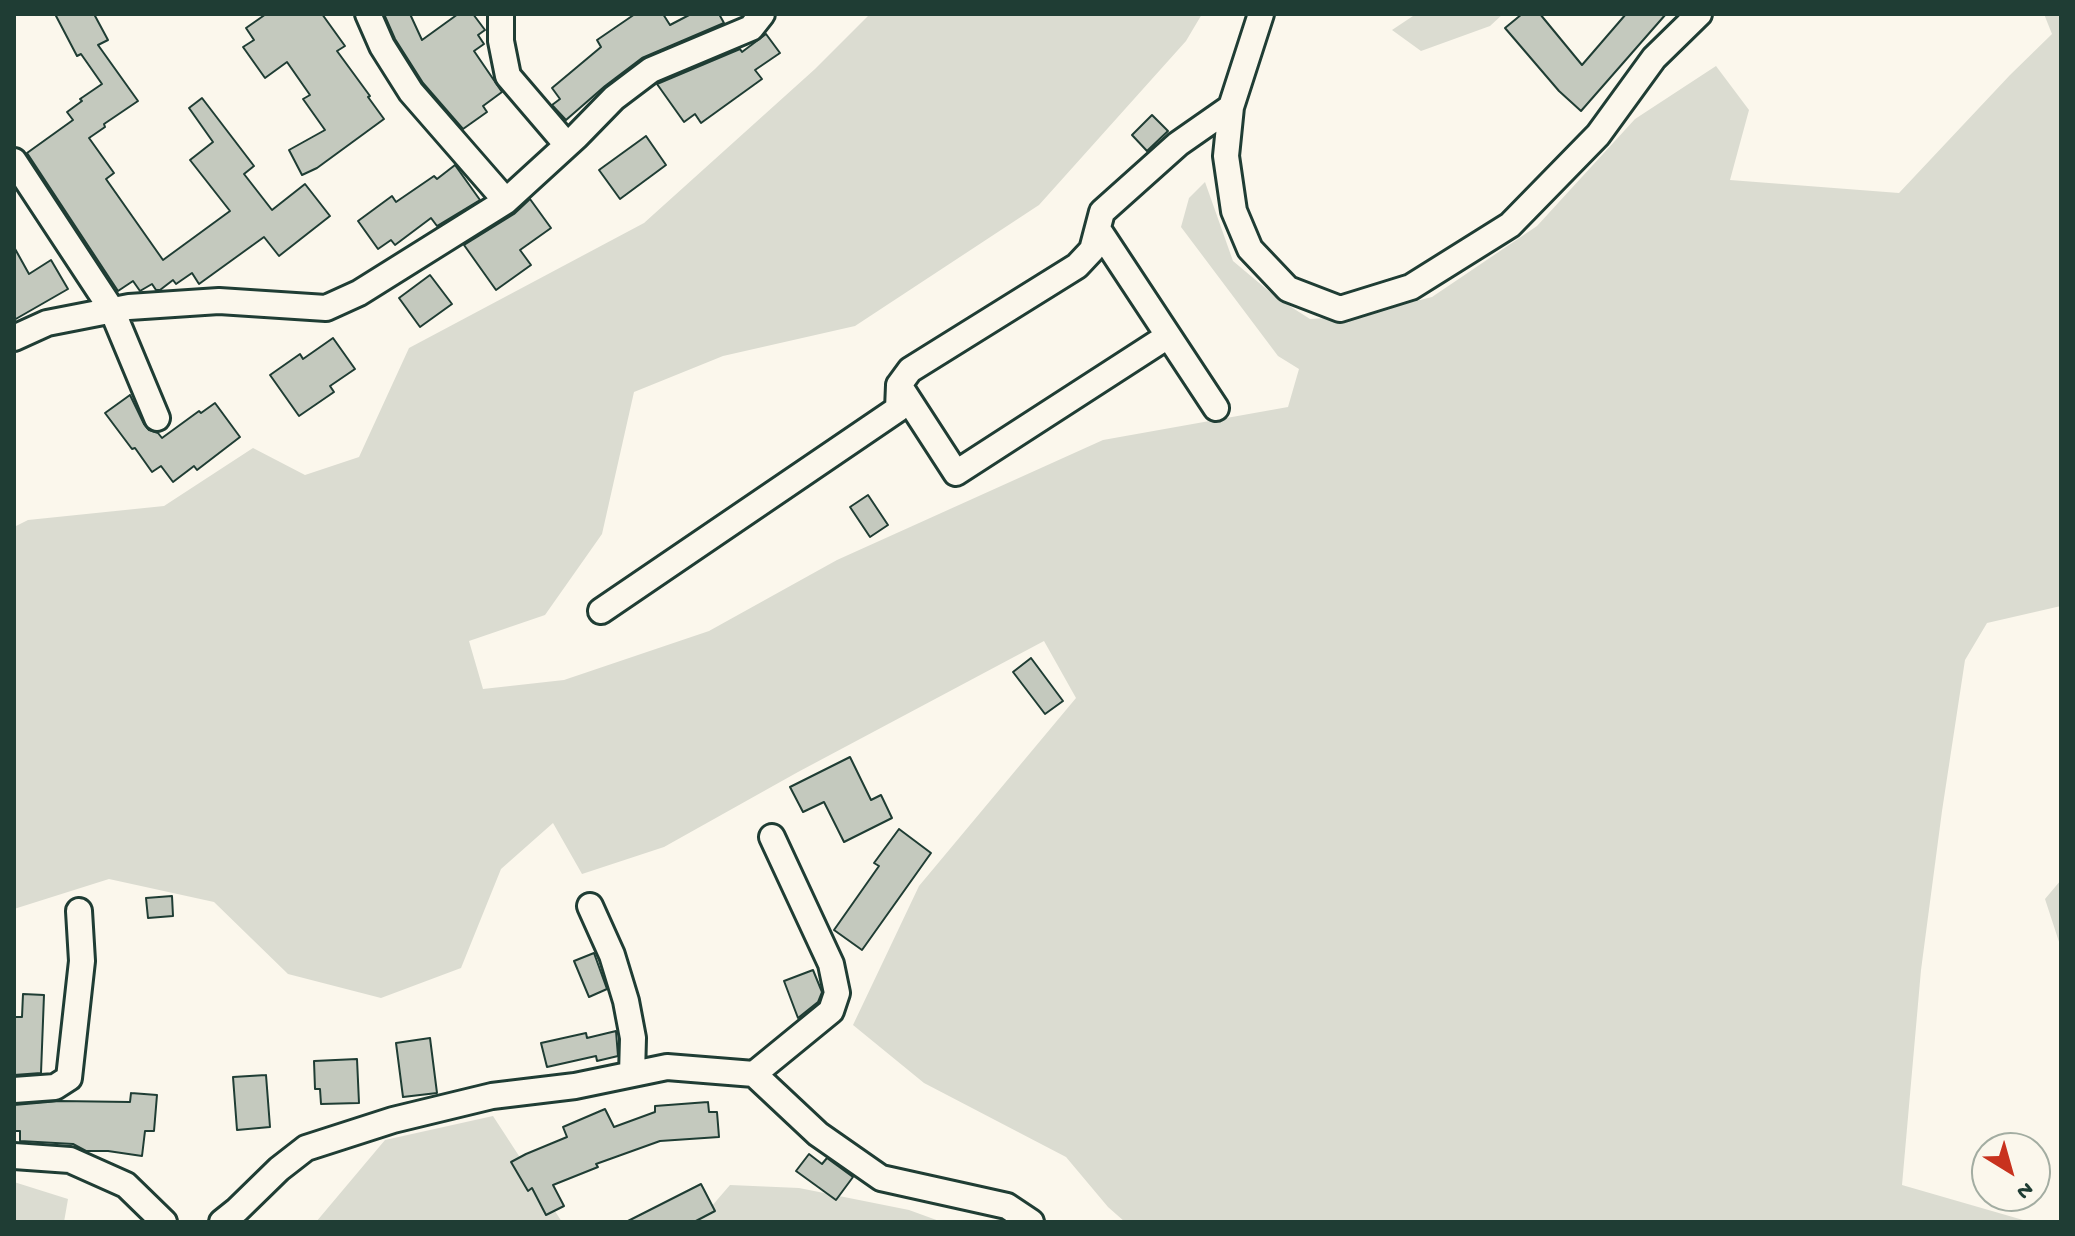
<!DOCTYPE html>
<style>
body{margin:0}
#map{position:relative;width:2075px;height:1236px;overflow:hidden;background:#fbf7ec;font-family:"Gochi Hand",sans-serif}
canvas{display:block}
.frame{position:absolute;inset:0;border:16px solid #1f3d34;pointer-events:none}
.north{position:absolute;left:1971px;top:1132px;width:80px;height:80px;box-sizing:border-box;background:#fbf7ec;border:2px solid #a3ada2;border-radius:50%;rotate:143deg;font-size:22px;font-weight:700;line-height:32px;text-align:center;color:#1f3d34}
.north::after{content:'';display:block;margin:auto;width:28px;height:36px;background:#c8321e;clip-path:polygon(50% 0,100% 100%,50% 72%,0 100%)}
</style>
<div id="map">
<canvas width="2075" height="1236"></canvas>
<div class="frame"></div>
<div class="north">N</div>
</div>
<script>
const g = document.querySelector('canvas').getContext('2d');
g.lineJoin = 'round';
function paint(path, color) { g.fillStyle = color; g.fill(path, 'evenodd'); }
const poly = rows => new Path2D(rows.map(r => 'M' + r).join(''));
function strokePath(path, color, width, dash) { g.strokeStyle = color; g.lineWidth = width; g.lineCap = dash ? 'butt' : 'round'; g.setLineDash(dash || []); g.stroke(path); }
const green = poly([
 [870,14,1202,14,1186,41,1039,205,855,326,723,356,634,392,602,534,545,615,469,641,483,689,564,680,709,631,837,560,1103,440,1288,407,1299,369,1278,356,1181,227,1189,198,1205,182,1233,261,1277,298,1310,319,1356,316,1432,297,1537,226,1635,119,1716,66,1749,110,1730,180,1899,193,2010,75,2052,34,2044,14,2061,14,2061,606,1987,623,1965,660,1942,811,1921,970,1902,1185,2030,1222,1125,1222,1108,1207,1066,1157,924,1083,853,1025,919,886,1076,698,1044,641,798,772,664,847,582,874,553,823,501,869,461,968,381,998,288,974,214,902,109,879,14,909,14,527,28,520,164,506,253,448,305,475,359,457,409,348,644,223,815,69],
 [1416,14,1503,14,1490,26,1421,51,1392,30],
 [2061,880,2061,948,2045,899],
 [493,1116,562,1222,316,1222,385,1140],
 [14,1182,68,1199,64,1222,14,1222],
 [730,1185,799,1188,909,1210,942,1222,698,1222]
]);
const building = poly([
 [55,14,94,14,108,40,98,45,138,101,104,124,105,127,89,138,114,173,106,179,163,260,230,211,190,160,213,142,189,108,202,98,254,166,244,174,272,210,305,184,330,216,279,256,264,237,199,284,192,273,176,284,173,280,160,290,156,290,152,284,140,291,133,281,118,291,27,153,73,120,67,112,82,101,80,99,102,84,81,54,77,56,55,14],
 [266,14,322,14,345,46,337,51,370,96,368,97,384,119,317,168,302,175,289,150,325,130,303,99,310,95,287,62,265,78,243,47,254,40,246,28,266,14],
 [384,14,410,14,422,40,458,14,473,14,485,30,478,35,484,44,474,51,502,92,483,106,487,112,463,129,423,83,395,39,384,14],
 [635,14,663,14,670,25,691,14,719,14,724,23,642,58,605,86,566,120,552,105,560,99,552,88,601,47,597,40,635,14],
 [1522,14,1540,14,1582,65,1626,14,1666,14,1581,111,1559,91,1505,28,1522,14],
 [766,34,780,53,755,70,762,79,701,123,695,114,684,122,657,84,740,49,742,52,766,34],
 [1152,115,1168,131,1147,151,1132,135,1152,115],
 [646,136,666,165,620,199,599,170,646,136],
 [455,165,480,200,437,226,431,218,395,245,391,240,378,249,358,221,392,196,396,202,434,176,437,179,455,165],
 [530,199,551,228,520,250,531,265,496,290,464,245,514,214,530,199],
 [14,247,29,274,51,260,68,289,14,320,14,247],
 [430,275,452,304,420,327,399,298,430,275],
 [333,338,355,369,330,386,334,392,299,416,270,375,300,354,303,359,333,338],
 [130,395,144,424,149,430,158,433,162,438,199,411,201,413,215,403,240,437,197,470,194,466,173,482,161,466,152,472,135,448,132,449,105,413,130,395],
 [868,495,888,525,870,537,850,507,868,495],
 [1031,658,1063,701,1045,714,1013,672,1031,658],
 [850,757,871,800,881,795,892,818,844,842,824,802,803,812,790,787,850,757],
 [899,829,931,853,862,950,834,930,879,866,874,863,899,829],
 [172,896,173,916,148,918,146,898,172,896],
 [594,953,607,989,589,997,574,961,594,953],
 [813,970,822,992,818,1002,798,1018,784,981,813,970],
 [23,994,44,995,41,1073,14,1075,15,1017,22,1017,23,994],
 [616,1031,618,1056,597,1061,596,1056,547,1067,541,1043,586,1033,587,1038,616,1031],
 [430,1038,437,1093,403,1097,396,1043,430,1038],
 [357,1059,359,1103,321,1104,320,1089,315,1089,314,1061,357,1059],
 [266,1075,270,1127,237,1130,233,1077,266,1075],
 [131,1093,157,1095,154,1131,145,1131,142,1156,108,1151,86,1151,73,1144,20,1141,20,1131,14,1131,14,1105,59,1101,130,1102,131,1093],
 [708,1102,709,1112,717,1112,719,1137,660,1141,596,1164,598,1167,553,1185,564,1206,546,1215,532,1188,528,1191,511,1162,526,1154,567,1137,563,1127,605,1109,614,1127,655,1112,655,1106,708,1102],
 [809,1154,822,1164,827,1158,853,1177,836,1200,796,1171,809,1154],
 [701,1184,715,1211,694,1222,626,1222,701,1184]
]);
const minor = poly([
 [368,14,382,46,411,92,506,201],
 [501,14,501,41,508,76,567,145],
 [1261,14,1231,107,1226,156,1234,211,1250,249,1288,289,1340,309,1411,287,1510,225,1598,135,1654,58,1699,14],
 [14,161,112,310,157,418],
 [1098,229,1216,408],
 [14,338,47,323,129,307,219,301,326,308,359,293,506,201,576,137,614,98,651,70,751,28,762,14],
 [899,385,956,473,1168,336],
 [601,611,898,409,899,385,910,370,1077,266,1092,250,1102,212,1178,144,1231,107],
 [590,906,612,955,626,1001,633,1038,632,1074],
 [754,1074,831,1011,837,993,831,964,772,837],
 [14,1090,55,1087,69,1078,82,961,79,911],
 [14,1156,70,1160,126,1185,164,1222],
 [222,1222,237,1210,279,1169,306,1148,393,1120,492,1096,575,1086,667,1067,754,1074,818,1134,881,1178,1007,1206,1031,1222]
]);
paint(green, '#dbdcd1');
paint(building, '#c4c9be');
strokePath(building, '#1f3d34', 2);
strokePath(minor, '#1f3d34', 30);
strokePath(minor, '#fbf7ec', 24);
</script>
